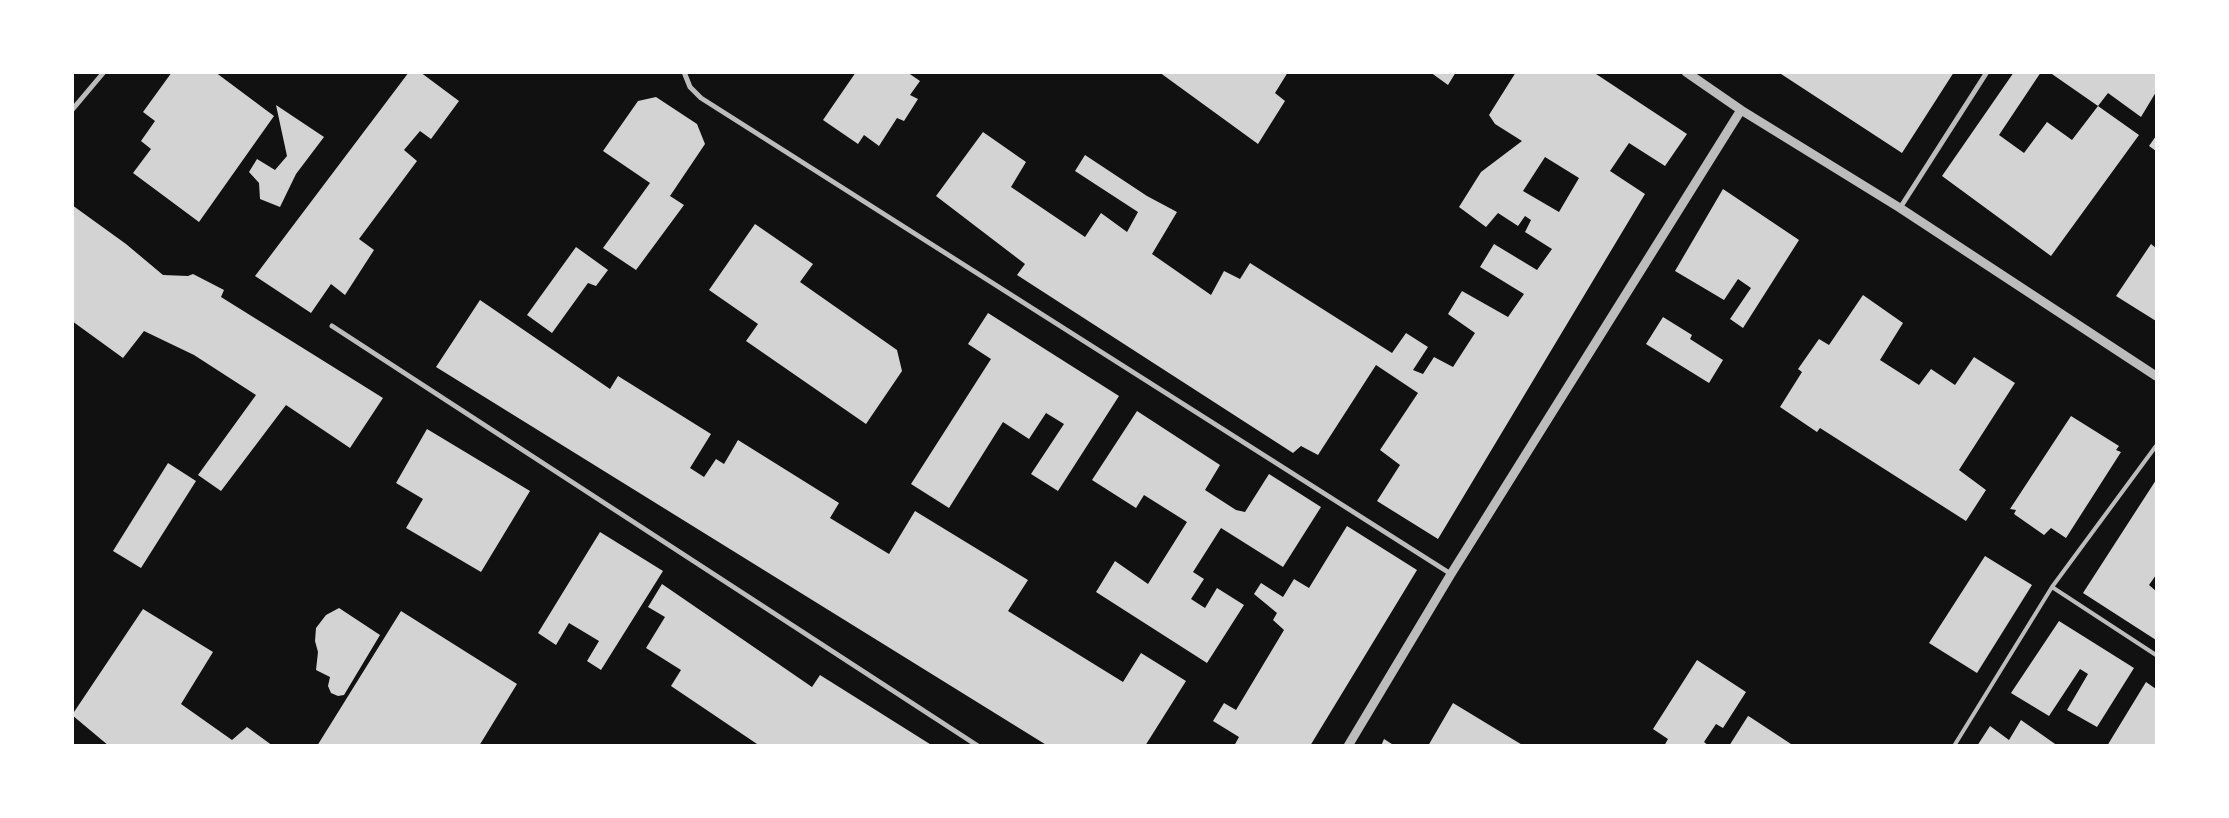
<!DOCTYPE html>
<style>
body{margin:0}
#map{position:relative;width:2229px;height:818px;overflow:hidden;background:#111;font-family:Montserrat,sans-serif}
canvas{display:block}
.frame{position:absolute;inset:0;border:74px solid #fff;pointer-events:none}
</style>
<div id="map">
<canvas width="2229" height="818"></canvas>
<div class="frame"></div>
</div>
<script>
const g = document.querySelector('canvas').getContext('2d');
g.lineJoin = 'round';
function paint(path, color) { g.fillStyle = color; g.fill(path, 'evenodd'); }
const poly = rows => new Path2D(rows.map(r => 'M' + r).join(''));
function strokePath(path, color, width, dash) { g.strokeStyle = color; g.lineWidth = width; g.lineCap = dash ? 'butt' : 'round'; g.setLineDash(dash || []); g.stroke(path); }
const building = poly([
 [172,72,215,72,274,116,199,222,133,173,151,149,141,141,155,121,143,112],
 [409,72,420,72,459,101,431,139,420,131,404,150,417,161,359,239,374,250,345,295,331,284,311,313,255,276],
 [856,72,907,72,920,81,910,95,918,99,904,121,897,118,879,146,864,135,858,144,823,120],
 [1159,72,1288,72,1275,93,1285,101,1258,144],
 [1430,72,1456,72,1448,85],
 [1516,72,1593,72,1687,134,1665,166,1629,143,1610,171,1645,194,1438,539,1377,501,1400,465,1380,450,1418,393,1376,365,1318,455,1301,446,1293,453,1017,275,1025,264,936,196,983,132,1026,162,1011,187,1085,237,1101,213,1127,232,1138,212,1075,171,1085,155,1147,196,1177,212,1152,254,1211,295,1224,271,1240,279,1250,263,1392,353,1406,333,1428,347,1413,370,1423,374,1434,357,1453,367,1475,333,1448,314,1462,291,1508,317,1524,294,1480,267,1494,244,1537,270,1552,249,1525,232,1531,220,1525,216,1518,226,1498,213,1486,227,1459,207,1481,172,1522,141,1495,124,1489,115],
 [1545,157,1579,178,1559,212,1523,191],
 [1778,72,1954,72,1902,153],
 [2014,72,2041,72,1999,135,2024,153,2047,122,2072,140,2098,106,2139,135,2051,256,1942,176],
 [2049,72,2156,72,2156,92,2141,117,2108,93,2098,106],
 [656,97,697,124,705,144,670,196,684,205,636,270,603,248,650,183,603,151,638,101],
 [276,105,324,137,296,174,280,207,260,199,259,183,249,172,257,159,275,170,287,156],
 [2156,136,2156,151,2149,146],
 [1723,189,1799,240,1743,328,1730,319,1751,288,1738,279,1724,300,1675,271],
 [72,205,126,244,163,275,188,276,193,274,224,290,221,297,383,398,350,448,286,405,221,491,198,475,256,395,194,355,144,331,123,358,72,321],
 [755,224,813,264,800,282,897,350,902,371,866,424,746,341,758,324,709,290],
 [2151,244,2156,248,2156,321,2116,296],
 [576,247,608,270,596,286,588,283,552,333,527,315],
 [1863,295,1903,323,1880,360,1919,385,1931,369,1955,385,1974,357,2015,383,1959,470,1986,490,1966,521,1820,428,1817,432,1780,407,1802,372,1798,369,1819,339,1829,345],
 [480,300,610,389,618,376,711,434,690,468,704,477,716,459,724,464,738,440,839,503,830,518,889,554,915,511,1028,580,1008,611,1123,682,1141,653,1186,681,1145,746,1048,746,436,367],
 [988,313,1119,396,1058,491,1031,474,1064,424,1046,413,1029,439,1003,422,949,508,911,484,991,359,968,344],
 [1663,317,1692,335,1690,339,1723,360,1709,383,1646,344],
 [1137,411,1220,465,1205,490,1236,510,1245,512,1269,474,1321,507,1283,567,1221,528,1193,572,1204,579,1191,599,1205,608,1217,588,1244,605,1207,663,1096,592,1115,561,1148,584,1187,522,1144,495,1136,508,1092,480],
 [2071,416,2119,446,2116,450,2121,452,2066,538,2051,528,2044,535,2014,514,2016,510,2010,509],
 [427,429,530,491,481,572,406,528,423,499,396,483],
 [168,463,196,481,141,568,113,551],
 [2156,480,2156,575,2149,585,2156,591,2156,640,2083,593],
 [1347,526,1417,570,1310,746,1234,746,1239,737,1213,721,1224,703,1236,710,1284,630,1273,620,1277,613,1254,594,1261,583,1283,597,1294,579,1309,588],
 [600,532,663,571,601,670,587,661,599,641,569,623,556,645,538,633],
 [1985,556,2032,585,1977,673,1929,643],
 [662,584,812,687,820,675,933,746,760,746,671,686,681,670,646,648,665,617,648,607],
 [339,608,380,635,344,695,338,696,331,693,328,686,330,677,316,670,318,652,315,641,316,628,326,615],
 [143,609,213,652,181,704,232,740,247,727,273,746,109,746,72,715],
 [401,611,517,684,479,746,317,746],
 [2059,621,2134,668,2097,727,2067,710,2088,674,2080,669,2049,716,2011,693],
 [1697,660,1746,692,1723,728,1716,724,1704,742,1709,746,1664,746,1668,739,1653,729],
 [2146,682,2156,689,2156,746,2107,746],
 [1453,703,1524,746,1428,746],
 [1748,716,1750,717,1794,746,1729,746],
 [2021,720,2058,746,1977,746,1990,726,2009,740],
 [1384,739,1395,746,1381,746]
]);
const service = poly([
 [2052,587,2156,655],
 [1954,746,2052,587,2156,446]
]);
const minor = poly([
 [684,72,690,87,701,98,1451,574],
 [72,110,104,72],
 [1900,208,1987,72],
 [332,326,978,746]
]);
const tertiary = poly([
 [1686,72,1741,110,1900,208,2156,376],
 [1348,746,1451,574,1741,110]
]);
paint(building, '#d3d3d3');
strokePath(service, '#bcbcbc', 4);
strokePath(minor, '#bcbcbc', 5);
strokePath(tertiary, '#bcbcbc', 9);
</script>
